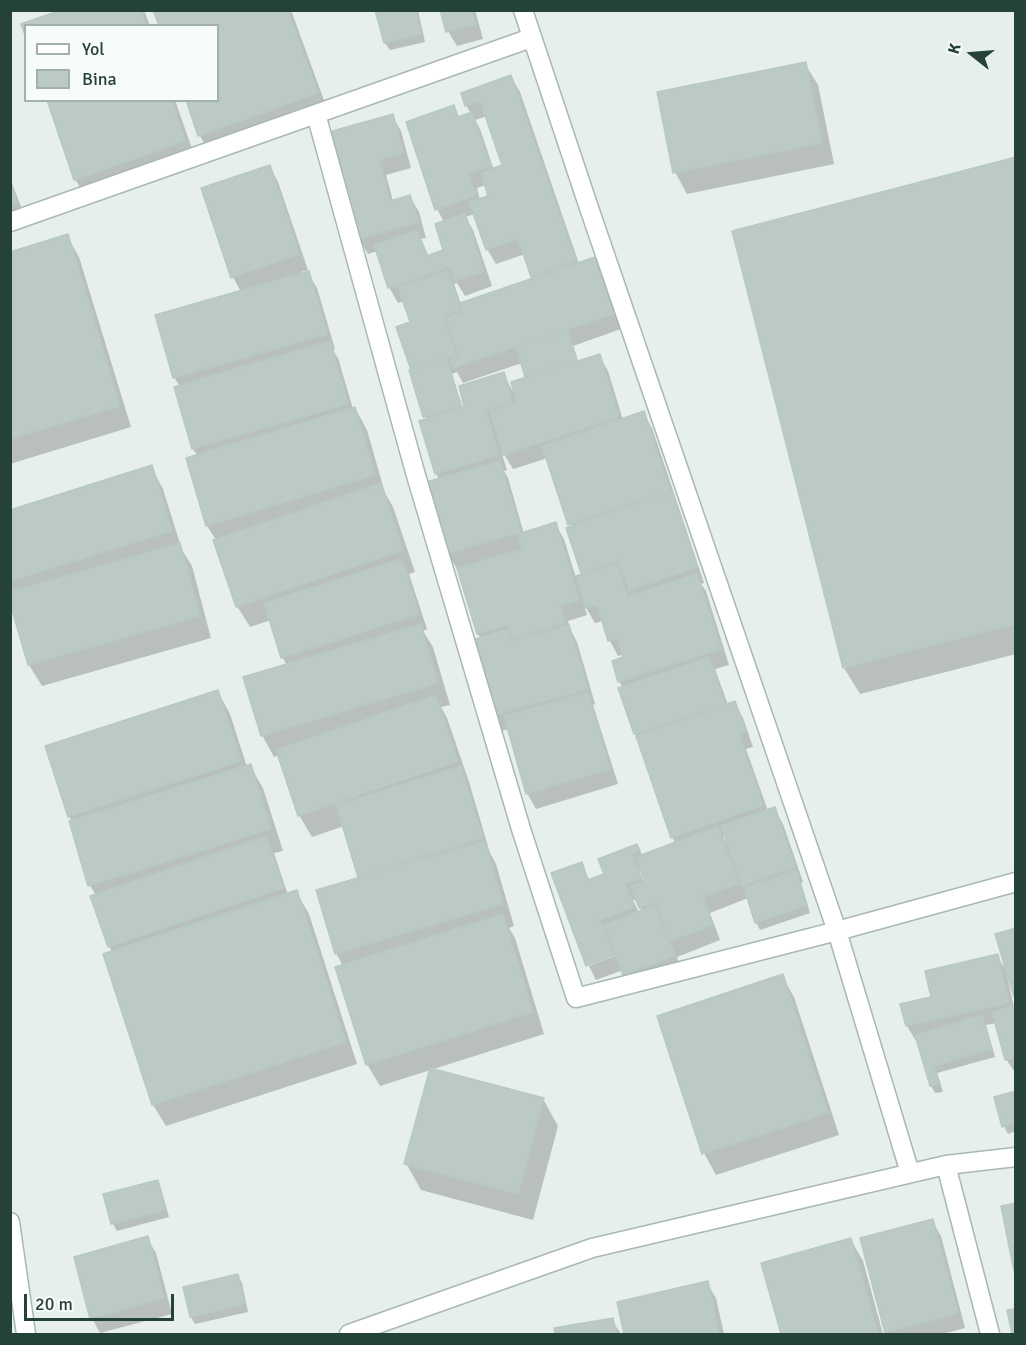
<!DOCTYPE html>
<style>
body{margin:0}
#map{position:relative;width:1026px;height:1345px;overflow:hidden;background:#e6efeb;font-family:Signika,sans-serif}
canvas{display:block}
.frame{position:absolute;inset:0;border:12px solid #24423a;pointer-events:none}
.legend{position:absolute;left:24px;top:24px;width:195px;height:78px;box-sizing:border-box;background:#f7fbf9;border:2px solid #a3b1ad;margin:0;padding:8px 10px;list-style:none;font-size:18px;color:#24423a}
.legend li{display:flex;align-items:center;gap:12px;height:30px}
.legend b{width:30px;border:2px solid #a3b1ad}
.north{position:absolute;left:942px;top:24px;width:60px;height:60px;-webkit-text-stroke:4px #f7fbf9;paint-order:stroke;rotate:287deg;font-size:16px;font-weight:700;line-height:24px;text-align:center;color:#24423a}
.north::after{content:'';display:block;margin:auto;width:21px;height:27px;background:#24423a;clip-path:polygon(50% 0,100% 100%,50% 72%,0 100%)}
.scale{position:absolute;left:24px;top:1294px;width:150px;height:27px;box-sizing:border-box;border:3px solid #24423a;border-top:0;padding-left:8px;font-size:18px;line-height:21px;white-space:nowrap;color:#24423a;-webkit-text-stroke:4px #f7fbf9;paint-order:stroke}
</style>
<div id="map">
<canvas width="1026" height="1345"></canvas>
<div class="frame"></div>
<ul class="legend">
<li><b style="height:8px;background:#fff"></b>Yol</li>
<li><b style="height:16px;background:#bbcac4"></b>Bina</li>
</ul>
<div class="north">K</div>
<div class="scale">20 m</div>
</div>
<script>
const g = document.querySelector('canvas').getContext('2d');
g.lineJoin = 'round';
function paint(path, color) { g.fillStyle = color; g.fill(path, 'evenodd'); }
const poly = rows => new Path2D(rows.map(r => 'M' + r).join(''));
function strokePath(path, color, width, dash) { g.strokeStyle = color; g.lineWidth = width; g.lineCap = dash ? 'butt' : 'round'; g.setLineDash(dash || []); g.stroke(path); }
const shadow = poly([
 [65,10,144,10,150,26,23,25],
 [155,10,291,10,329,114,212,157,200,136,187,100,218,100,218,26],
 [377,10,418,10,425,42,390,50,385,43],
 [442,10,475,10,483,39,457,46,448,31],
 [805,64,818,85,834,164,687,194,675,172],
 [511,77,520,92,579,264,594,259,603,274,621,329,573,346,578,362,599,356,608,371,623,420,643,413,652,428,704,583,701,584,706,591,729,665,715,669,728,705,734,703,743,718,753,747,746,749,768,811,774,809,783,824,803,882,801,883,810,913,760,930,756,922,748,898,710,913,720,940,677,957,682,971,633,990,623,970,596,980,589,966,622,953,621,950,588,963,581,864,590,881,606,874,637,846,643,856,676,844,672,837,635,733,623,688,619,681,625,658,624,654,618,656,610,641,603,621,595,623,585,606,584,606,587,615,568,621,571,631,577,642,595,704,593,705,618,784,536,809,527,793,509,729,501,731,492,716,481,639,478,634,458,568,457,569,448,554,439,480,436,473,427,420,425,416,412,323,404,301,398,303,389,287,377,251,368,254,359,239,331,133,392,116,401,131,411,168,386,175,393,201,410,197,419,212,426,238,421,239,429,257,445,251,444,222,437,209,408,123,454,107,460,118,471,114,466,105],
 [487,116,504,166,494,170,480,129,475,120],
 [486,185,490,197,480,200,477,188],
 [475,214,487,249,496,264,525,254,534,279,461,304,454,284,457,283,465,296,492,286,473,230,465,217],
 [522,363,528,378,515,395,503,374,463,409,452,374,457,372,463,383],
 [501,451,502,451,513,469,548,458,572,527,568,529,584,575,576,578,564,539,555,524,524,534,508,478,504,471,507,470],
 [726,836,729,845,728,846,723,837],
 [642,869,646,887,639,870],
 [636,899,642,912,639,913,633,900],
 [48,100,175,100,197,163,88,200,75,179],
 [1016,159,1016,654,860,694,844,668,734,232],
 [270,167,278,182,308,270,301,272,302,275,308,273,317,288,335,349,333,350,338,358,353,409,355,408,367,430,385,493,393,507,415,572,409,574,427,629,423,631,433,647,450,705,441,707,447,718,469,782,490,853,496,864,514,926,509,928,515,938,544,1034,380,1086,367,1064,343,966,336,953,361,879,344,826,312,837,299,815,279,755,274,757,262,735,287,665,282,657,271,620,250,627,237,606,216,540,207,526,188,459,198,456,193,449,176,388,180,387,174,377,241,292,233,277],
 [10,178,28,225,10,232],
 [67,236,79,257,131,427,10,464,10,253],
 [151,467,163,489,182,550,192,566,211,638,42,686,29,665,10,597,10,511],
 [218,692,230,714,247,767,250,766,263,788,283,851,274,853,288,895,296,892,309,914,357,1064,166,1126,153,1105,105,955,112,952,109,946,96,896,90,885,72,822,69,816],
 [997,956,1009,975,1007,976,1014,1007,1016,1007,1016,1074,1006,1059,996,1023,986,1025,995,1057,937,1073,943,1092,935,1093,931,1086,918,1040,916,1041,907,1026,933,998],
 [782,976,794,997,839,1135,716,1175,704,1153],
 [1016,1092,1016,1131,1008,1134,1004,1126],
 [543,1099,558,1126,533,1220,421,1190,406,1163],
 [157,1182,161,1189,169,1217,117,1231,113,1224,105,1195],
 [932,1221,941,1236,965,1328,942,1334,887,1334,886,1332],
 [147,1238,156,1253,172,1314,100,1333,92,1318],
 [851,1240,863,1261,883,1334,782,1334,763,1264],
 [238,1276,242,1283,248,1312,195,1324,191,1317],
 [707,1283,716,1298,724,1334,626,1334,619,1304],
 [612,1320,621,1334,557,1334,556,1330]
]);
const building = poly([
 [61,10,141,10,146,26,26,26,26,38,21,24,61,10],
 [153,10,288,10,318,93,198,136,186,100,218,100,218,26,159,26,153,10],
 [375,10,416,10,421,34,384,43,375,10],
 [440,10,472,10,476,24,446,32,440,10],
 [806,62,822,143,673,173,657,92,806,62],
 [511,75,576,261,531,277,518,238,486,250,469,202,488,196,481,173,502,165,480,101,465,106,461,93,511,75],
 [47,100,172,100,185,141,74,180,47,100],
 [454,105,458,117,472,112,491,166,469,173,476,195,435,210,406,122,454,105],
 [393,114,403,153,379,160,390,201,410,195,419,222,358,239,329,132,393,114],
 [1016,157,1016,624,843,668,732,231,1016,157],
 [270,165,300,254,231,278,201,188,270,165],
 [10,185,17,203,10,206,10,185],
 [465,213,484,271,454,281,450,267,388,288,374,245,417,230,427,256,443,250,435,224,465,213],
 [68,234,120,406,10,439,10,252,68,234],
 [595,257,614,314,453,368,450,359,459,356,446,318,463,312,460,303,595,257],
 [309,271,327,334,173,378,155,315,309,271],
 [448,271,461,310,444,316,456,355,411,370,396,327,410,322,398,287,448,271],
 [568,331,577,360,525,377,516,347,568,331],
 [330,341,348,404,192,449,174,387,330,341],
 [600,354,619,417,503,455,490,411,517,403,511,382,600,354],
 [447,359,461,406,423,417,409,370,447,359],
 [504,372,513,402,486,411,499,455,435,474,419,421,464,407,459,386,504,372],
 [355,407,375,475,206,526,186,458,355,407],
 [644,411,670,490,568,525,542,446,644,411],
 [500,461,521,532,446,554,426,482,500,461],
 [152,465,172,531,10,581,10,510,152,465],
 [381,483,403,550,236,607,213,540,381,483],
 [671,491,697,567,629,591,618,560,581,573,566,528,671,491],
 [556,522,579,600,560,606,565,623,513,639,508,625,477,634,457,568,522,549,518,534,556,522],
 [180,543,200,616,28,665,10,603,10,592,180,543],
 [402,559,419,614,281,658,264,603,402,559],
 [617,563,627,596,697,574,721,649,618,682,612,661,623,657,618,639,608,641,597,605,585,608,576,576,617,563],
 [421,624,438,683,261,736,243,677,421,624],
 [569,625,588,689,491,716,470,641,508,629,511,641,569,625],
 [709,657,725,703,634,734,618,688,709,657],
 [218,690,241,761,68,817,45,746,218,690],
 [588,692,610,769,526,794,504,716,588,692],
 [436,695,458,761,298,816,276,750,436,695],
 [735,701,746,731,739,734,763,805,671,838,636,736,735,701],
 [251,764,271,829,88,886,69,821,251,764],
 [461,766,483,838,358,877,336,805,461,766],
 [775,807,795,867,742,886,721,826,775,807],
 [718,826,739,884,703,897,713,925,670,941,656,902,639,908,630,886,645,881,636,857,718,826],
 [266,836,284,888,108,947,90,896,266,836],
 [485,841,503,904,335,954,316,890,485,841],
 [637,844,640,851,632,854,642,878,626,884,635,907,600,920,614,955,586,966,551,873,582,862,588,880,604,874,598,859,637,844],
 [796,870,807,905,755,923,744,888,796,870],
 [297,890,346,1042,152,1105,103,954,297,890],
 [655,905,675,956,623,975,604,925,655,905],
 [503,914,533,1012,366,1065,335,967,503,914],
 [1016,928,1016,997,1014,997,995,934,1016,928],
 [998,954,1009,1003,906,1026,900,1004,931,997,925,971,998,954],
 [783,974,828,1113,702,1154,657,1016,783,974],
 [1016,1005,1016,1057,1005,1060,992,1012,1016,1005],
 [982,1015,992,1049,934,1066,940,1084,930,1086,915,1035,982,1015],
 [430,1068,544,1098,518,1194,404,1164,430,1068],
 [1016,1091,1016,1123,1002,1127,994,1097,1016,1091],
 [158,1180,166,1210,111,1224,103,1194,158,1180],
 [1016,1203,1016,1281,1001,1206,1016,1203],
 [933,1219,958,1313,885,1333,860,1238,933,1219],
 [148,1236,164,1298,90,1319,74,1257,148,1236],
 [851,1238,878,1334,781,1334,761,1263,851,1238],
 [238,1274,245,1304,190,1317,183,1287,238,1274],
 [708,1281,719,1334,624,1334,617,1302,708,1281],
 [1016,1309,1016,1334,1012,1334,1007,1310,1016,1309],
 [613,1318,616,1334,555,1334,554,1328,613,1318]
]);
const street = poly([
 [523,10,588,205,837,931,910,1173],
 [316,114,415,472,521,829,576,998,837,931,1016,882],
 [10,222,531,38],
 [946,1165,1016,1157],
 [349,1334,592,1248,946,1165,990,1334]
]);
const secondary = poly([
 [10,1222,26,1334]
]);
paint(shadow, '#0003');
paint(building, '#bbcac4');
strokePath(building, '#b8c9c2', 1.5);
strokePath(street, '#a8b8b2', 21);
strokePath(secondary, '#a4bbb3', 21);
strokePath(street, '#fff', 18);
strokePath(secondary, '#fff', 18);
</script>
